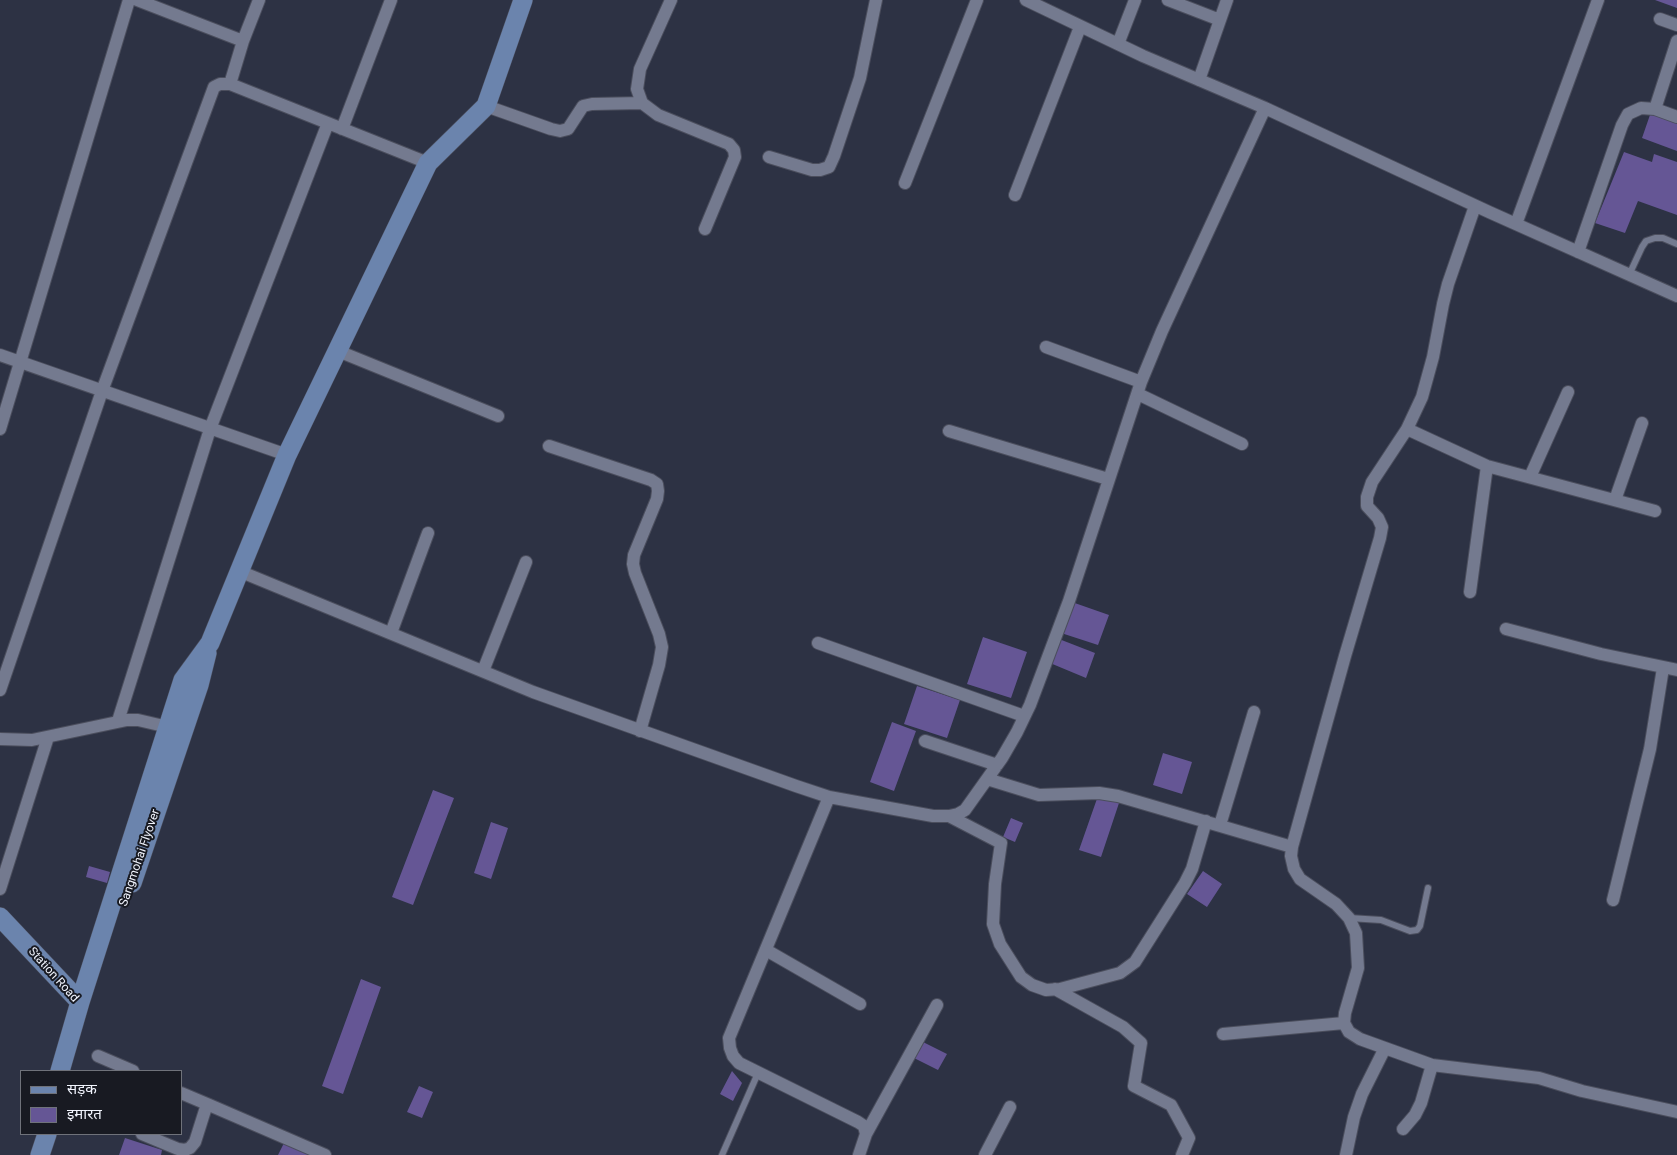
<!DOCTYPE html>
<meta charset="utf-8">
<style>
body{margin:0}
#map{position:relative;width:1677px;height:1155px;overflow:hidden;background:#2d3244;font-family:Roboto,"Noto Sans Devanagari",sans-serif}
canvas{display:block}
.legend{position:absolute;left:20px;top:1070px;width:162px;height:65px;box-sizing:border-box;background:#181a22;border:1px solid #6f727a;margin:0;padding:6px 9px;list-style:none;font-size:15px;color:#f2f5fe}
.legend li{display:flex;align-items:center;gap:10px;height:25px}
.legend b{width:25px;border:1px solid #6f727a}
</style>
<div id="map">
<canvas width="1677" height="1155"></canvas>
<ul class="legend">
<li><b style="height:6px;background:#6b84ad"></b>सड़क</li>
<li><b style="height:14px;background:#655695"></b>इमारत</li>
</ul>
</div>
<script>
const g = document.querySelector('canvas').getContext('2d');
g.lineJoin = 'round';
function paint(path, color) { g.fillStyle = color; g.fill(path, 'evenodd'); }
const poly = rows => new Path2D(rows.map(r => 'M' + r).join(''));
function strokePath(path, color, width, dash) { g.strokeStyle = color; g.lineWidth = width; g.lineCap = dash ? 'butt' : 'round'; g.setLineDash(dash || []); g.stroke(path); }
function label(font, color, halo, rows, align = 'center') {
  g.font = font + ' Roboto,sans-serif'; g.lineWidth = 4; g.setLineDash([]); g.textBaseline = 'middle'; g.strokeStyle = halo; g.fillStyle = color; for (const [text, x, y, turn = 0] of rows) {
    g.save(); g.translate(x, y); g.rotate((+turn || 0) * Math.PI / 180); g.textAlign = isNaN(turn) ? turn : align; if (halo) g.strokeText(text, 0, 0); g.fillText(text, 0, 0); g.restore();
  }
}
const building = poly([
 [1655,0,1677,0,1677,8],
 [1651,112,1677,121,1677,151,1642,138],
 [1624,152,1652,162,1654,154,1677,162,1677,215,1638,201,1625,233,1595,223],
 [1069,601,1109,615,1098,645,1058,632],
 [983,637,1027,652,1011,698,967,684],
 [1059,639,1095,653,1086,678,1050,663],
 [917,686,960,700,947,738,904,724],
 [892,722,916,731,894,791,870,782],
 [1163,753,1192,762,1182,794,1153,785],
 [433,790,454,798,413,905,392,897],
 [1099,793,1120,800,1101,857,1079,850],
 [1011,818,1023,823,1015,842,1003,837],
 [491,822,508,828,491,879,474,873],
 [89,866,110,872,107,883,86,877],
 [1203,871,1222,884,1207,907,1187,894],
 [361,979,381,987,343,1094,322,1086],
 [921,1041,947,1054,938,1070,912,1057],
 [732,1071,742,1083,733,1101,720,1094],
 [419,1086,433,1092,422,1118,407,1112],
 [125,1138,162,1150,161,1155,119,1155],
 [286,1139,319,1155,278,1155]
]);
const lane = poly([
 [1629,275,1642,247,1646,241,1655,238,1663,238,1677,244],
 [1349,918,1381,920,1410,931,1417,930,1420,926,1428,888],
 [722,1155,758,1073]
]);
const street = poly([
 [137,0,243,41,259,0],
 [671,0,640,69,637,89,642,103,658,115,729,144,734,150,735,157,705,229],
 [1026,0,1143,56,1265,108,1489,212,1677,296],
 [1168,0,1220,20],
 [1660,19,1677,25],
 [1118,44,1135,0],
 [1199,80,1227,0],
 [230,84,243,41],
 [486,106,551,129,560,131,568,129,583,106,592,104,642,103],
 [1655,109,1677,41],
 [342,129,391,0],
 [769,157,812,170,820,170,829,167,834,156,860,78,876,0],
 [905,183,977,0],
 [1015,195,1080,27],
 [1475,206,1448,284,1443,304,1433,357,1422,397,1407,429,1372,482,1367,497,1367,506,1378,518,1382,527,1380,538,1345,656,1292,847,1291,856,1294,869,1300,879,1336,904,1349,918,1356,933,1358,968,1345,1013,1344,1023,1349,1032,1360,1039,1432,1065,1539,1078,1582,1091,1677,1112],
 [1516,224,1598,0],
 [1578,252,1622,125,1628,114,1641,108,1655,109,1677,117],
 [1046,347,1141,382],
 [338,351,498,416],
 [0,355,287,455],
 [1138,394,1242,444],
 [0,429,129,0],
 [1407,429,1487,466,1655,511],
 [949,431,1108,479],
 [549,446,651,480,657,484,658,491,657,499,634,555,633,564,635,573,659,634,662,647,659,665,640,731],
 [1530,477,1568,392],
 [1615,500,1642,423],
 [239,571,533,692,796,786,829,797,933,816,949,816,958,814,965,810,1002,758,1017,732,1030,705,1069,601,1141,382,1162,331,1265,108],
 [1470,592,1487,466],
 [1506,629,1601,654,1677,670],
 [391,633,428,533],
 [818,643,1024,716],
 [483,671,526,562],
 [0,690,102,391,214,87,220,84,230,84,428,163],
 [118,721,210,429,328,123],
 [0,739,32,740,127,720,138,720,168,727],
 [925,741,997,765],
 [987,779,1039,795,1099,793,1118,796,1292,847],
 [829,797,729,1038,730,1048,733,1056,739,1063,858,1122,864,1126,866,1134,859,1155],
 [949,816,1001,843,995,884,993,924,1000,944,1021,977,1032,985,1046,990,1060,989,1120,973,1135,962,1185,883,1192,869,1206,821],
 [1220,825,1254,712],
 [0,889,48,737],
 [1613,900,1650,749,1663,668],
 [766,950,860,1004],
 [1055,989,1123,1027,1141,1043,1134,1086,1171,1105,1189,1138,1182,1155],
 [1223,1034,1344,1023],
 [98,1056,133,1071],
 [181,1093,207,1104],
 [1403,1129,1415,1115,1421,1103,1432,1065],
 [142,1134,178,1149,185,1150,190,1148,195,1142,207,1104,325,1155],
 [866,1134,937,1005],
 [985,1155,1010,1107],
 [1346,1155,1354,1117,1362,1094,1385,1048]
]);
const secondary = poly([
 [132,883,199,685,207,653],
 [0,917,80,1002],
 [60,1071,80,1002,183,680,210,643,287,455,428,163,486,106,523,0],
 [40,1155,47,1134]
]);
const streetNames = [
 ["Sangmohai Flyover",140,858,-71],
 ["Station Road",53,975,48]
];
paint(building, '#655695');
strokePath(lane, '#4b4e5d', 8);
strokePath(street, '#4b4e5d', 14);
strokePath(secondary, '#4b4e5d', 20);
strokePath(lane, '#747a8f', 6);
strokePath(street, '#747a8f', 12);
strokePath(secondary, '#6b84ad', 19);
label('12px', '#f2f5fe', '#181a22', streetNames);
</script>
